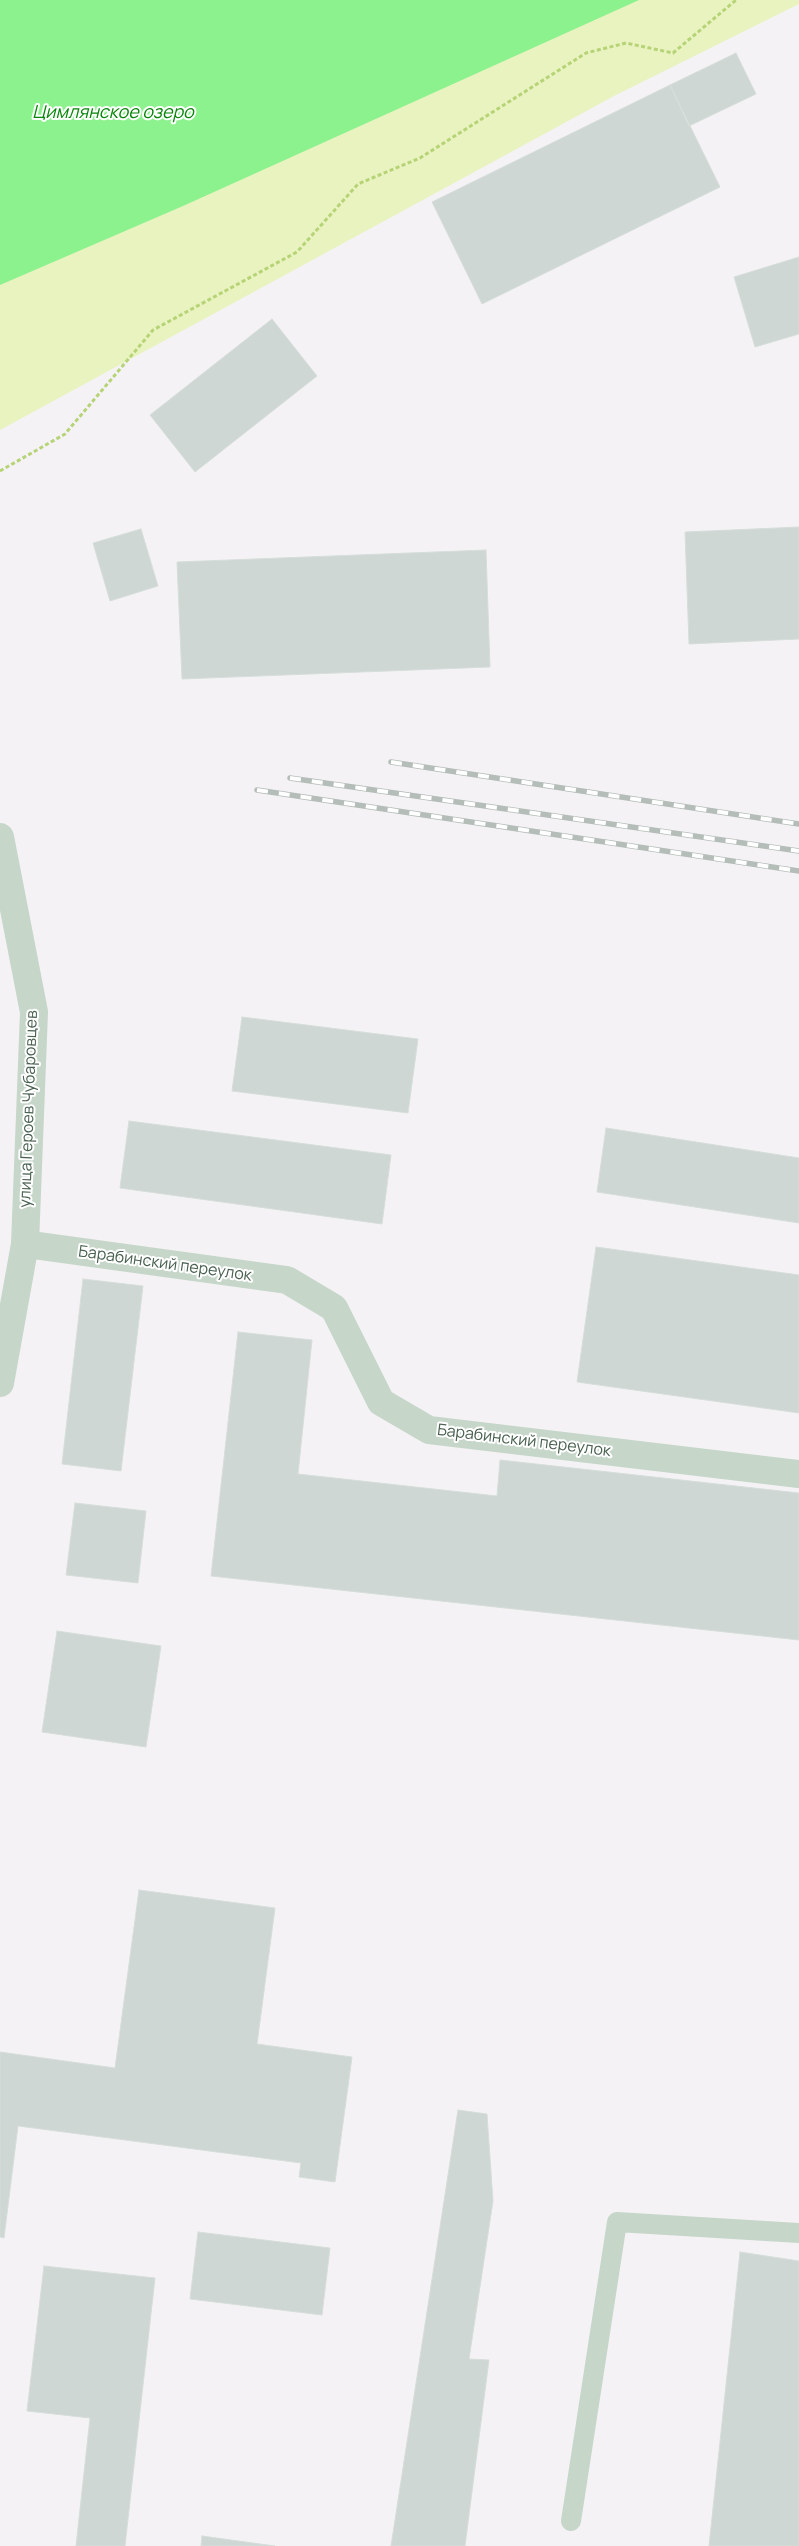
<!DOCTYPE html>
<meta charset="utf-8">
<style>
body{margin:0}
canvas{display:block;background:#f4f2f5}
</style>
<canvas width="799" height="2546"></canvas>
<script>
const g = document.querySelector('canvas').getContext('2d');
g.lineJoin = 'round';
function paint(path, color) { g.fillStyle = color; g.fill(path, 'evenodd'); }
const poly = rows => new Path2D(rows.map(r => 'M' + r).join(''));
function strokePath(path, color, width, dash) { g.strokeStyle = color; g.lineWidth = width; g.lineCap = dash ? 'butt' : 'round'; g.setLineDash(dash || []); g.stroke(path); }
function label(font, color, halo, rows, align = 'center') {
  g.font = font + ' Manrope,sans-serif'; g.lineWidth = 4; g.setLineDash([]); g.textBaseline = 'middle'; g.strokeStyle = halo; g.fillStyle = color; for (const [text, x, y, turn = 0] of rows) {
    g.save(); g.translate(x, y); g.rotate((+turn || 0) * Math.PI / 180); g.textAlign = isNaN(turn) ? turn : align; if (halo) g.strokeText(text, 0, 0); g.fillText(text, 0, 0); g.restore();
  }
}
const green = poly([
 [0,0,799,0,799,4,614,96,0,430]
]);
const water = poly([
 [0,0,639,0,183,206,0,285]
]);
const building = poly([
 [736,53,756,94,689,126,670,85,736,53],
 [670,85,720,187,482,304,432,202,670,85],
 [799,257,799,334,755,347,734,277,799,257],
 [272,319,317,376,195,472,150,415,272,319],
 [799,527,799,639,689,644,685,532,799,527],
 [141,529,158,586,110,601,93,543,141,529],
 [486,550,490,667,182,679,177,562,486,550],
 [242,1017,418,1039,408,1113,232,1091,242,1017],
 [129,1121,391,1155,382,1224,120,1188,129,1121],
 [606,1128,799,1158,799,1223,597,1192,606,1128],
 [596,1247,799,1275,799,1413,577,1382,596,1247],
 [83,1279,143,1286,121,1471,62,1464,83,1279],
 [238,1332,312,1340,298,1474,497,1496,500,1460,799,1493,799,1640,211,1576,238,1332],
 [75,1503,146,1511,138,1583,66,1575,75,1503],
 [57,1631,161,1646,146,1747,42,1732,57,1631],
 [139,1890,275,1908,257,2044,352,2057,335,2182,299,2177,301,2163,18,2126,4,2238,0,2237,0,2052,115,2068,139,1890],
 [458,2110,487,2114,493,2201,469,2359,489,2360,465,2546,391,2546,458,2110],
 [198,2232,330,2248,322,2315,190,2299,198,2232],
 [740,2252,799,2261,799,2546,709,2546,740,2252],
 [44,2266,155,2278,125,2546,76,2546,90,2418,27,2411,44,2266],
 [202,2536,275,2546,201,2546,202,2536]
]);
const path = poly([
 [0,471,65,434,153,330,297,252,358,184,420,158,586,53,626,43,673,53,736,0]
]);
const service = poly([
 [571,2521,617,2222,799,2233]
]);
const minor = poly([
 [25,1244,287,1280,334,1308,381,1402,429,1430,799,1474]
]);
const tertiary = poly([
 [0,837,34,1012,25,1244,0,1383]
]);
const rail = poly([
 [391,762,799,824],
 [290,778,799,851],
 [257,790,799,871]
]);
const streetNames = [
 ["улица Героев Чубаровцев",29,1109,-88],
 ["Барабинский переулок",165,1264,8],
 ["Барабинский переулок",524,1441,7]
];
const waterNames = [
 ["Цимлянское озеро",113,113]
];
paint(green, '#e9f3c0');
paint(water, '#8bf28d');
paint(building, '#ced7d3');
strokePath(building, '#d6deda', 1);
strokePath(path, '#b6d376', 3, [4, 2.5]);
strokePath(service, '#c6d7ca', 20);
strokePath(minor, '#c6d7ca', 28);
strokePath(tertiary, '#c6d7ca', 28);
strokePath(rail, '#b4bdb8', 5.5);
strokePath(rail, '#fff', 4, [11]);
label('16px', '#496150', '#fff', streetNames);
label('italic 18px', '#08870b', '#fff', waterNames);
</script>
